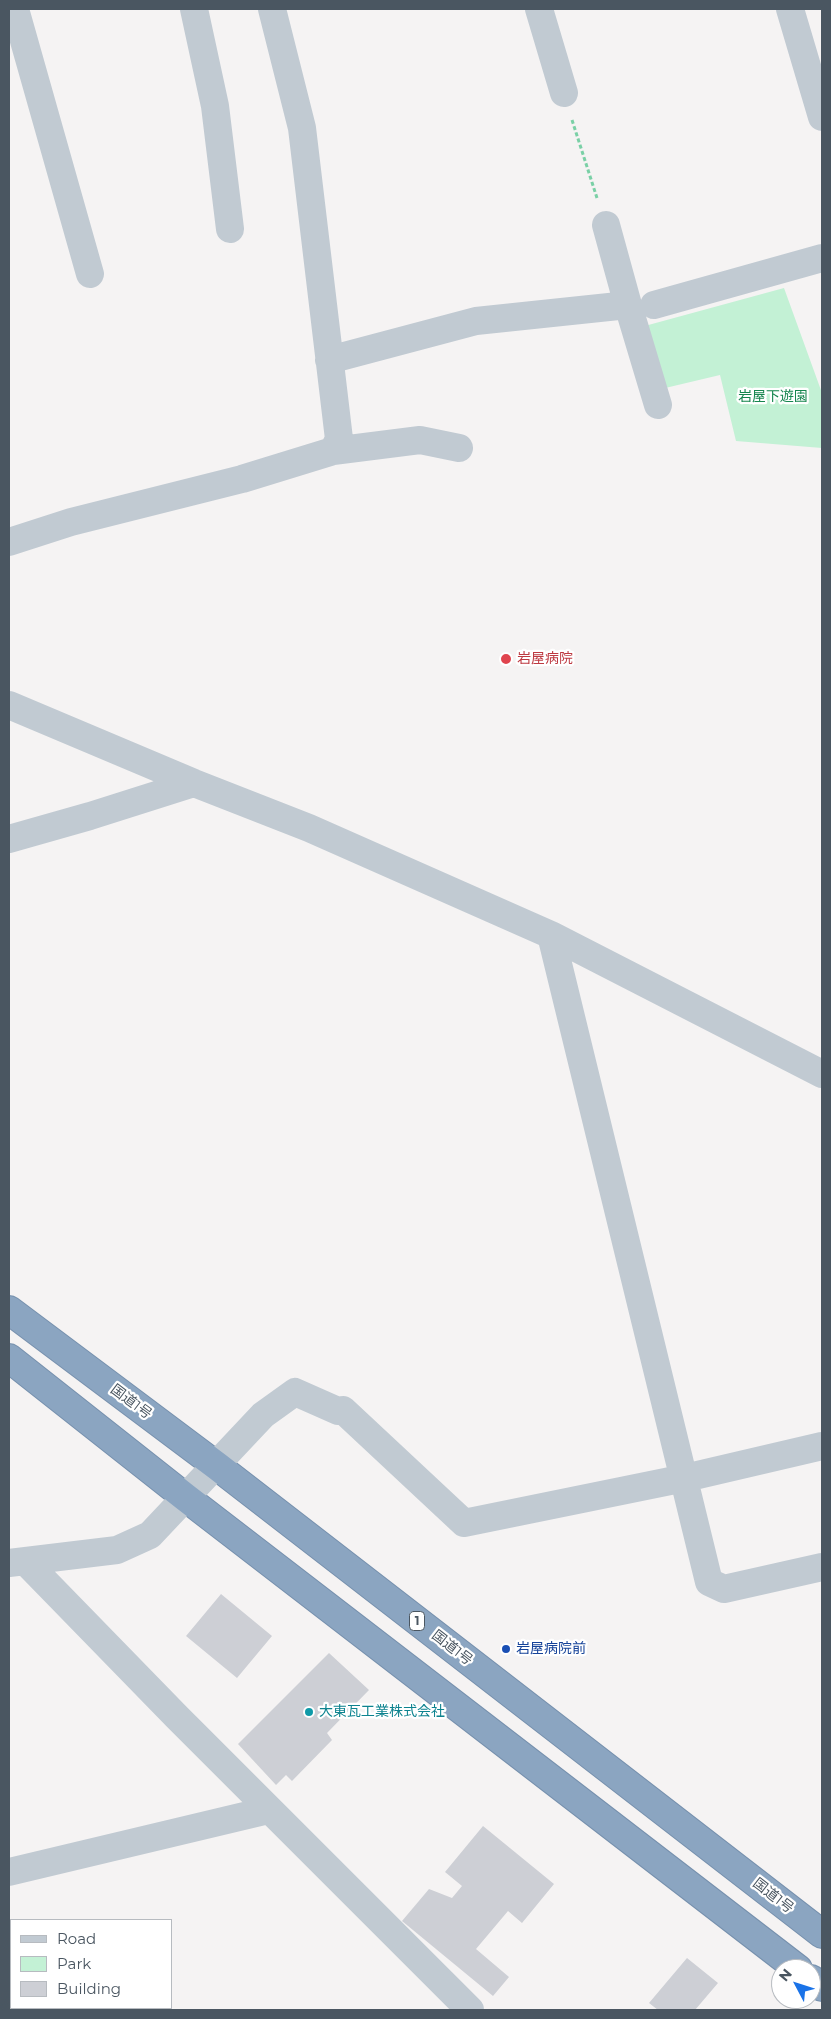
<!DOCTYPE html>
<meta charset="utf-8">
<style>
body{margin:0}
#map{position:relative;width:831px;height:2019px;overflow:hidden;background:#f5f3f3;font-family:Montserrat,sans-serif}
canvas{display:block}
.frame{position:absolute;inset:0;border:10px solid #4a5661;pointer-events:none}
.legend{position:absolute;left:10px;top:1919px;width:162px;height:90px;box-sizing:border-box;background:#fff;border:1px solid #b7bbc0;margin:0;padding:6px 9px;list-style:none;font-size:15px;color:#4a5661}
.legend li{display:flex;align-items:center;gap:10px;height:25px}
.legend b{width:25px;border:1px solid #b7bbc0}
.north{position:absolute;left:771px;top:1959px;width:50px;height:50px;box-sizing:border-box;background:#fff;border:1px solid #b7bbc0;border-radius:50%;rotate:310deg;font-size:14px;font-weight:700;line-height:20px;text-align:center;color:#4a5661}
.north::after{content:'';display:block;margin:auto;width:18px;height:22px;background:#1a73e8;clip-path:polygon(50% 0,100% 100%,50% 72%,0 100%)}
</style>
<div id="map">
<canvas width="831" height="2019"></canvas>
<div class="frame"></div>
<ul class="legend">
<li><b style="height:6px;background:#c1cad2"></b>Road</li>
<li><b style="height:14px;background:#c3f1d5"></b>Park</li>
<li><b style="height:14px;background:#cdcfd5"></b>Building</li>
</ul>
<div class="north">N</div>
</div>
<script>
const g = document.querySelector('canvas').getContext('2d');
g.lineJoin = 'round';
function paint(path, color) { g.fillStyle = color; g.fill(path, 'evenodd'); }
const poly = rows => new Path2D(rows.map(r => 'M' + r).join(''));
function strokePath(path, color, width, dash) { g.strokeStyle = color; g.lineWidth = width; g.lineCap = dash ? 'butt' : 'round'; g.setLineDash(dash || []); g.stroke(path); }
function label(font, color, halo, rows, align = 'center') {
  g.font = font + ' Montserrat,"Noto Sans JP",sans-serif'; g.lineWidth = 4.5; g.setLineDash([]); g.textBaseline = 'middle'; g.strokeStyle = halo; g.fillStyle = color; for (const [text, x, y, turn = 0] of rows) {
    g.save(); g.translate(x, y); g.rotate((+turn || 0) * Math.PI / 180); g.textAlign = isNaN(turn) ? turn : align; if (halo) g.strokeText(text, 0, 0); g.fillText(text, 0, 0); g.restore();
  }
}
const green = poly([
 [784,288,822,393,822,448,736,441,720,375,661,389,641,327]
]);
const building = poly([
 [221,1594,272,1636,237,1678,186,1636],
 [329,1653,369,1690,327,1733,332,1740,292,1781,286,1775,276,1785,238,1744],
 [483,1826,554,1884,522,1923,508,1911,476,1949,509,1977,493,1996,402,1921,429,1889,452,1898,462,1886,445,1872],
 [687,1958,718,1983,695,2010,658,2010,649,2003]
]);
const path = poly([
 [572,120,597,198]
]);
const minor = poly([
 [15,9,90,274],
 [194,9,215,106,230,229],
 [539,9,564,93],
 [790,9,822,117],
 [628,305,658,405],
 [654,305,822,258],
 [329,360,476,321,628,305,606,225],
 [333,451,420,440,459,448],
 [9,542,71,522,242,479,333,451,339,439,302,128,272,9],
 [9,705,194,783,309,828,551,935,822,1074],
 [9,839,90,816,194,783],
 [551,935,709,1582,724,1589,822,1567],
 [25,1561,176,1716,470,2010],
 [9,1563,117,1550,150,1535,263,1415,295,1392,338,1411,343,1410,464,1523,685,1478,822,1446],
 [9,1872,269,1810],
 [9,1995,11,2007]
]);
const highway = poly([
 [9,1310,217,1466,822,1934],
 [9,1358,185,1497,798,1969],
 [811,1979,822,1987]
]);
const markers = [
 [506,659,6,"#e0444e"],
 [506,1649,5,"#1a4fb4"],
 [309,1712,5,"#0f9aa8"]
];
const shields = [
 [417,1621,15]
];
const shieldNames = [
 ["1",417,1621]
];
const parkNames = [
 ["岩屋下遊園",773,397]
];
const healthNames = [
 ["岩屋病院",517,659]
];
const streetNames = [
 ["国道1号",131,1402,37],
 ["国道1号",452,1648,38],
 ["国道1号",773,1896,38]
];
const transitNames = [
 ["岩屋病院前",516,1649]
];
const cultureNames = [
 ["大東瓦工業株式会社",319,1712]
];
paint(green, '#c3f1d5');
paint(building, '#cdcfd5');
strokePath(highway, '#7690ad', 30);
strokePath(path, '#7ad0a6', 3, [4, 2.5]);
strokePath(minor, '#c1cad2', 28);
strokePath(highway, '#8ba5c1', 28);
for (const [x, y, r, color] of markers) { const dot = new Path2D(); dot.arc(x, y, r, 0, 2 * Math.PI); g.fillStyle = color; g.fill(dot); strokePath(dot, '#fff', 2); }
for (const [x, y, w] of shields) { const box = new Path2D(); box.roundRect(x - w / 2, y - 9.5, w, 19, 4); g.fillStyle = '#fff'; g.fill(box); strokePath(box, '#4a5661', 1); }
label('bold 12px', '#4a5661', null, shieldNames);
label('14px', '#17864f', '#fff', parkNames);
label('14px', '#be3a42', '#fff', healthNames, 'left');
label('14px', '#4a5661', '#fff', streetNames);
label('14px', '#164399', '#fff', transitNames, 'left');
label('14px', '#0d838f', '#fff', cultureNames, 'left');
</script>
